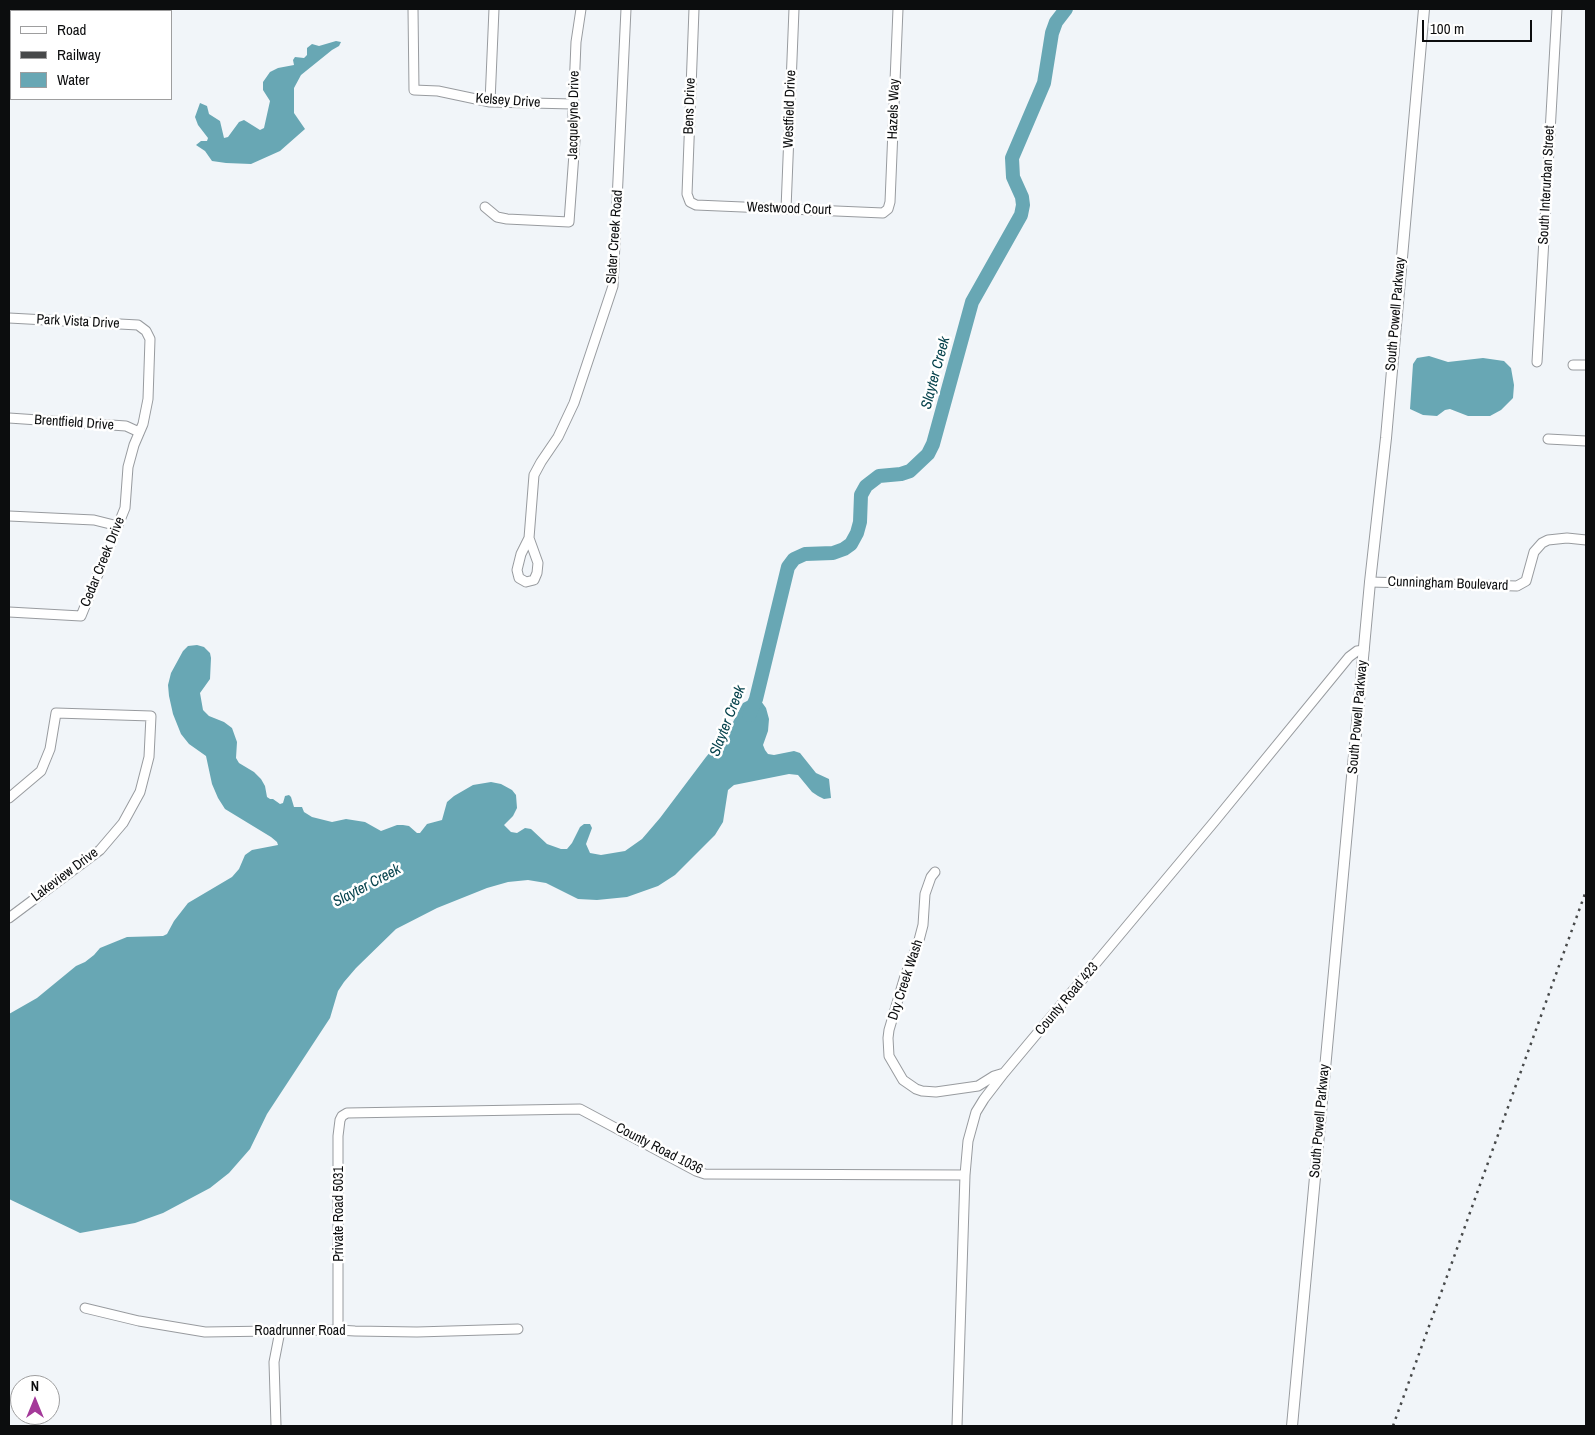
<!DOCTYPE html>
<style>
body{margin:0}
#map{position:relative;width:1595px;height:1435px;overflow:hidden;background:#f1f5f9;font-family:"Archivo Narrow",sans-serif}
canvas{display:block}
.frame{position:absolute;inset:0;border:10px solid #0c0d0e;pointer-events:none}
.legend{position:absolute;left:10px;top:10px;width:162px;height:90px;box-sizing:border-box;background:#fff;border:1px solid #9e9e9f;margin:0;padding:6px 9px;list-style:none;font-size:15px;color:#0c0d0e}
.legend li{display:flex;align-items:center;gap:10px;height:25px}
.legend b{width:25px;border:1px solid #9e9e9f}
.north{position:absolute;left:10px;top:1375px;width:50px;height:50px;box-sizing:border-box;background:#fff;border:1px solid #9e9e9f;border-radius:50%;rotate:0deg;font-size:14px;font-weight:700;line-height:20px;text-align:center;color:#0c0d0e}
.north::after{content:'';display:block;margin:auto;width:18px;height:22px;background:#a43999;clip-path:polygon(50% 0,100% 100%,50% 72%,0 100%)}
.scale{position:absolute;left:1422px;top:20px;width:110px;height:22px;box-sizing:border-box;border:2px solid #0c0d0e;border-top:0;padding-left:6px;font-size:15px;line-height:18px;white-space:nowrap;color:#0c0d0e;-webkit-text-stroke:4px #fff;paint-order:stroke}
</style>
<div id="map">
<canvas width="1595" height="1435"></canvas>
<div class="frame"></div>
<ul class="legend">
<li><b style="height:6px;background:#fff"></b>Road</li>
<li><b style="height:6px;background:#47494a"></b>Railway</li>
<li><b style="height:14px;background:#68a7b4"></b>Water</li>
</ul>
<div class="north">N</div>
<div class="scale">100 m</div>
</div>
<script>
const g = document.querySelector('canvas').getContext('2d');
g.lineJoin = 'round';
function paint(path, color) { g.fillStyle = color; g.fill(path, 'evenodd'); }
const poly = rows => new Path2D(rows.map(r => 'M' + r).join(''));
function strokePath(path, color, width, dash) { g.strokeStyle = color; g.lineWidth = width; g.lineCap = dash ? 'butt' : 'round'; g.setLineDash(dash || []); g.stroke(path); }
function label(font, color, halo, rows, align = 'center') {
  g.font = font + ' "Archivo Narrow",sans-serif'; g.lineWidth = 5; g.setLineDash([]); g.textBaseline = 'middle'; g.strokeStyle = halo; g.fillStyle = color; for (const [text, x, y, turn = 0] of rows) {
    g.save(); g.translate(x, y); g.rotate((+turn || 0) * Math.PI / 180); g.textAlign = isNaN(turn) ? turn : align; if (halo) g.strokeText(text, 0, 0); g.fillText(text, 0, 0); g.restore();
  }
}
const water = poly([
 [336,41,341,42,339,46,332,50,301,75,294,88,294,113,305,129,280,151,251,164,226,163,212,161,205,151,196,145,201,141,207,141,208,138,198,125,195,117,200,103,207,106,209,114,220,121,224,138,228,137,239,122,244,120,260,130,264,128,270,101,263,90,263,82,270,72,278,68,294,65,293,60,295,57,304,58,307,55,307,48,312,44,319,46],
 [1429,356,1448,362,1483,358,1504,361,1511,368,1514,385,1513,398,1501,410,1490,416,1468,416,1450,409,1445,410,1437,416,1423,415,1410,409,1413,364,1417,358],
 [197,645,204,647,210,653,211,658,210,679,200,693,203,710,209,716,224,722,232,728,237,742,236,758,239,763,254,772,261,779,265,786,267,797,270,799,273,799,280,804,283,803,285,796,289,795,291,797,294,807,302,807,304,812,312,817,332,822,346,819,365,822,381,831,397,825,403,825,409,826,417,833,420,833,427,824,442,820,447,802,454,796,473,785,491,782,501,784,512,790,516,795,517,808,513,816,504,825,511,832,517,833,525,828,531,829,547,844,561,849,567,849,572,843,580,827,584,824,590,824,592,828,586,844,590,853,601,855,625,851,642,839,660,818,706,757,722,738,733,722,743,703,749,700,756,699,761,701,766,708,769,719,768,731,763,745,765,750,768,754,774,755,794,751,800,753,816,773,829,779,831,798,824,799,818,796,812,792,798,775,789,774,734,785,728,790,723,822,715,835,675,875,658,886,627,897,597,900,578,899,546,883,528,880,508,882,487,888,437,908,396,929,356,968,344,982,338,991,330,1018,267,1114,250,1149,229,1173,210,1188,163,1213,135,1223,80,1233,9,1199,9,1014,37,998,76,966,85,962,94,955,100,948,127,937,163,936,167,934,174,921,188,903,232,877,239,869,245,855,252,850,278,845,277,842,271,837,225,809,218,798,212,784,206,756,189,744,181,734,173,714,169,696,168,685,171,673,183,651,188,646]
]);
const river = poly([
 [749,715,756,699,788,567,794,559,805,554,833,553,844,549,851,544,857,533,860,522,861,495,866,486,879,476,901,474,910,471,928,454,933,444,972,302,1021,215,1023,205,1022,197,1013,177,1012,158,1044,83,1052,33,1056,22,1066,9]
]);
const minor = poly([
 [413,9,414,90,438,91,490,102,573,104],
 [694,9,687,194,690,202,696,205,883,213,888,209,890,202,898,9],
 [490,102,494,9],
 [485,207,497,217,507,219,569,222,575,140,573,115,576,42,581,9],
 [786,209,794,9],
 [9,318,138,325,146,331,150,339,148,399,143,424,134,445,128,467,125,508,81,616,9,612],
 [1537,362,1557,9],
 [1573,365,1586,365],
 [9,418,126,426,139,432],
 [1548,439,1586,441],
 [9,516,94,520,118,526],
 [529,538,521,554,517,570,519,578,526,582,534,580,537,573,538,563,529,538,534,475,541,462,558,437,574,403,613,286,626,9],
 [1370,582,1517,586,1526,581,1534,552,1542,543,1548,540,1567,538,1586,540],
 [9,798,41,771,50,749,56,713,151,716,149,757,140,792,123,823,100,850,9,918],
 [935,872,931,877,925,894,923,925,918,944,905,976,889,1030,888,1038,889,1056,903,1080,916,1089,922,1091,936,1092,978,1086,994,1076,1004,1073],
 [85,1308,139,1321,205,1332,338,1330,355,1331,417,1332,518,1329],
 [338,1330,338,1136,340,1120,342,1116,347,1113,580,1109,696,1171,705,1174,965,1175],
 [276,1426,274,1362,280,1331],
 [957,1426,965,1175,968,1141,976,1112,984,1099,1004,1073,1214,822,1349,657,1357,651,1364,650]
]);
const major = poly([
 [1292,1426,1370,582,1386,438,1424,9]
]);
const rail = poly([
 [1393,1426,1586,891]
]);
const streetNames = [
 ["Kelsey Drive",508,101,4],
 ["Bens Drive",690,106,-88],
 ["Westfield Drive",790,109,-88],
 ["Hazels Way",894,109,-88],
 ["Jacquelyne Drive",574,115,-89],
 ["South Interurban Street",1547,185,-87],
 ["Westwood Court",789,209,2],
 ["Slater Creek Road",615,237,-86],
 ["South Powell Parkway",1396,314,-85],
 ["Park Vista Drive",78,322,3],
 ["Brentfield Drive",74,423,4],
 ["Cedar Creek Drive",103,562,-68],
 ["Cunningham Boulevard",1448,584,2],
 ["South Powell Parkway",1358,717,-85],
 ["Lakeview Drive",65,875,-37],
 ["Dry Creek Wash",906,980,-72],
 ["County Road 423",1067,999,-50],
 ["South Powell Parkway",1320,1121,-85],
 ["County Road 1036",659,1149,27],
 ["Private Road 5031",339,1214,-90],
 ["Roadrunner Road",300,1331]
];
const waterNames = [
 ["Slayter Creek",936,373,-75],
 ["Slayter Creek",728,721,-69],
 ["Slayter Creek",367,886,-28]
];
paint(water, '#68a7b4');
strokePath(river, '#68a7b4', 14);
strokePath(minor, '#989b9f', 11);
strokePath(major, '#989b9f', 12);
strokePath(minor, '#fff', 9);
strokePath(major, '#fff', 10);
strokePath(rail, '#47494a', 2.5, [2.5, 5]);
label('14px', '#0c0d0e', '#fff', streetNames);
label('italic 15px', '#07434d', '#fff', waterNames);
</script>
